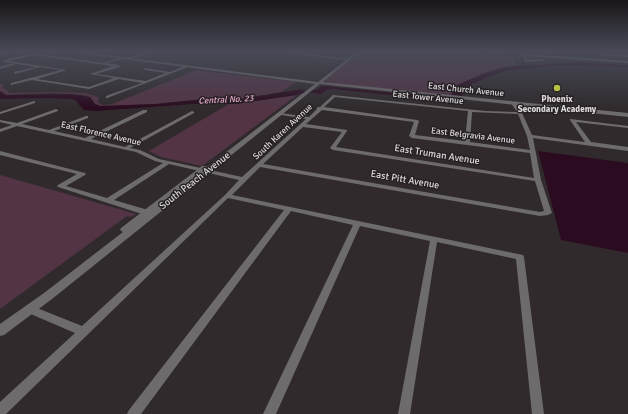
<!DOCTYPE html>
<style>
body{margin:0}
canvas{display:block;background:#302a2d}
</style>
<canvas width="628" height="414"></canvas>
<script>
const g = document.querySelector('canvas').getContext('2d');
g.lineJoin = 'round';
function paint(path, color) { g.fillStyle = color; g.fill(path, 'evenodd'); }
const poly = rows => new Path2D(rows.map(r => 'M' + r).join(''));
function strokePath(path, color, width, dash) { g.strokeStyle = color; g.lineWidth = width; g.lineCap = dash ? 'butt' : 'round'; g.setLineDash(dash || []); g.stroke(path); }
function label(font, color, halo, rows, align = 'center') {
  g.font = font + ' Signika,sans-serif'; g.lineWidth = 3; g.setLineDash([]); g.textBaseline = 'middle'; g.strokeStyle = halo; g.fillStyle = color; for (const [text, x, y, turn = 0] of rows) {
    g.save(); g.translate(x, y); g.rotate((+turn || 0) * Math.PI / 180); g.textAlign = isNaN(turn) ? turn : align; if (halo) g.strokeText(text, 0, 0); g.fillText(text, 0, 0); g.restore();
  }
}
const green = poly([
 [361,51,453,51,513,56,516,66,485,73,466,81,454,89,451,95,329,83,325,81],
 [197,70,296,82,281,92,240,99,204,99,156,104,100,106,95,104,90,97,83,95,51,93,6,95,0,91,0,84,3,84,4,86,2,87,10,93,53,92,86,93,98,97,99,99,97,100,101,105,112,104],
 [297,95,202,166,161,157,149,151,229,104],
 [0,175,56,191,136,214,131,217,127,216,0,309]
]);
const water = poly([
 [575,62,628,65,628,67,562,65,510,70,493,75,467,86,462,96,451,95,457,85,485,73,504,67],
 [322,86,325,86,464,100,457,102,332,89,326,90,321,94,313,93],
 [304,89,297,95,236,104,194,104,95,111,84,110,75,100,71,99,42,98,0,99,0,91,6,95,71,94,90,97,95,104,100,106,156,104,204,99,240,99],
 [538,151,628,163,628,253,561,240]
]);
const canal = poly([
 [322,86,325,87,317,92,293,94,291,93,293,92,316,90,322,86]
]);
const minor = poly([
 [11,51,16,51,0,56,0,54,11,51],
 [148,51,153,51,127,60,125,59,148,51],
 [271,51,283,51,347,59,346,60,271,51],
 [326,51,338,51,338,52,337,53,326,51],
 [521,51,523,51,525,54,628,61,628,63,525,56,527,60,545,59,546,60,526,62,525,61,521,51],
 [590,51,601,51,601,52,600,53,590,51],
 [32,53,104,63,121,57,122,59,107,63,119,65,120,67,96,74,146,81,166,73,145,70,144,68,170,72,185,66,188,67,107,98,106,98,106,96,142,83,119,79,89,89,32,80,11,85,11,83,61,70,40,67,15,74,14,72,36,67,16,64,0,69,0,67,14,63,3,62,3,60,7,61,7,59,32,53],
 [34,55,113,66,90,74,114,78,89,87,37,79,67,70,9,61,34,55],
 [600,53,628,55,628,57,601,55,600,53],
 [333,95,485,111,517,112,511,103,513,102,514,102,522,113,532,135,585,142,570,120,570,119,628,126,628,128,576,122,591,142,628,147,628,151,533,138,541,180,552,213,548,215,540,216,260,167,232,195,523,255,524,257,544,414,532,414,516,259,437,242,410,414,398,414,430,241,360,226,276,414,263,414,353,225,291,211,141,414,127,414,129,410,284,210,228,198,6,414,0,414,0,402,75,333,26,312,24,309,26,306,29,305,32,306,82,326,225,195,239,180,169,164,114,200,148,210,149,212,148,214,142,214,58,187,57,186,58,185,77,174,0,155,0,151,85,173,86,174,85,175,66,186,107,198,163,163,155,161,136,152,17,126,0,132,0,129,12,125,0,122,0,120,17,123,56,109,58,110,58,111,22,124,49,130,86,116,88,116,88,118,54,131,85,138,143,110,147,110,147,112,91,139,125,147,192,111,194,112,194,113,130,148,140,150,159,159,242,177,306,119,282,115,280,114,280,113,309,117,317,109,317,107,320,107,333,95],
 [335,97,468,111,465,141,415,135,419,121,417,120,324,107,335,97],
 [322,110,414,122,409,136,412,138,530,153,534,178,336,147,347,131,347,130,306,124,322,110],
 [472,112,518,114,527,136,530,150,470,142,472,112],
 [303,127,342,132,330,148,333,150,535,181,544,211,540,212,263,164,303,127],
 [34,101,35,101,35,103,0,114,0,112,34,101]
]);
const tertiary = poly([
 [74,51,318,82,358,51,361,51,323,82,628,113,628,117,320,84,52,299,4,335,0,336,0,324,44,293,123,232,120,230,121,228,202,166,206,166,207,167,315,84,63,51,74,51]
]);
const markers = [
 [557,88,4,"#b7c147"]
];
const farStreetnames = [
 ["East Church Avenue",466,90,6],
 ["East Tower Avenue",428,98,6],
 ["South Karen Avenue",283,132,-43],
 ["East Florence Avenue",101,134,13],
 ["East Belgravia Avenue",473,136,7]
];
const farWaternames = [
 ["Central No. 23",226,100,-3]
];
const farPoinames = [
 ["Phoenix",557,100],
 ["Secondary Academy",557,110]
];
const streetNames = [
 ["East Truman Avenue",437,155,9],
 ["East Pitt Avenue",405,180,10],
 ["South Peach Avenue",195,181,-38]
];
paint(green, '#523445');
paint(water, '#2a0b1f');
paint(canal, '#2a0b1f');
paint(minor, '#6e6b6d');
paint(tertiary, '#6e6b6d');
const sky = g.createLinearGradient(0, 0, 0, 109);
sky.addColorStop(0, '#1a1719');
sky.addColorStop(0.47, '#484a57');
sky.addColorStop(1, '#484a5700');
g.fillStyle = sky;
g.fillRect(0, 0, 628, 109);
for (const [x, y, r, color] of markers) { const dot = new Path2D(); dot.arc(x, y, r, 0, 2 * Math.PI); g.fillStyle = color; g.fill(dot); strokePath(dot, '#262124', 1.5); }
label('9px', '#ddd9db', '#262124', farStreetnames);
label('italic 9px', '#e9a8cc', '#262124', farWaternames);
label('bold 9px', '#ddd9db', '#262124', farPoinames);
label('10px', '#ddd9db', '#262124', streetNames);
</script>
